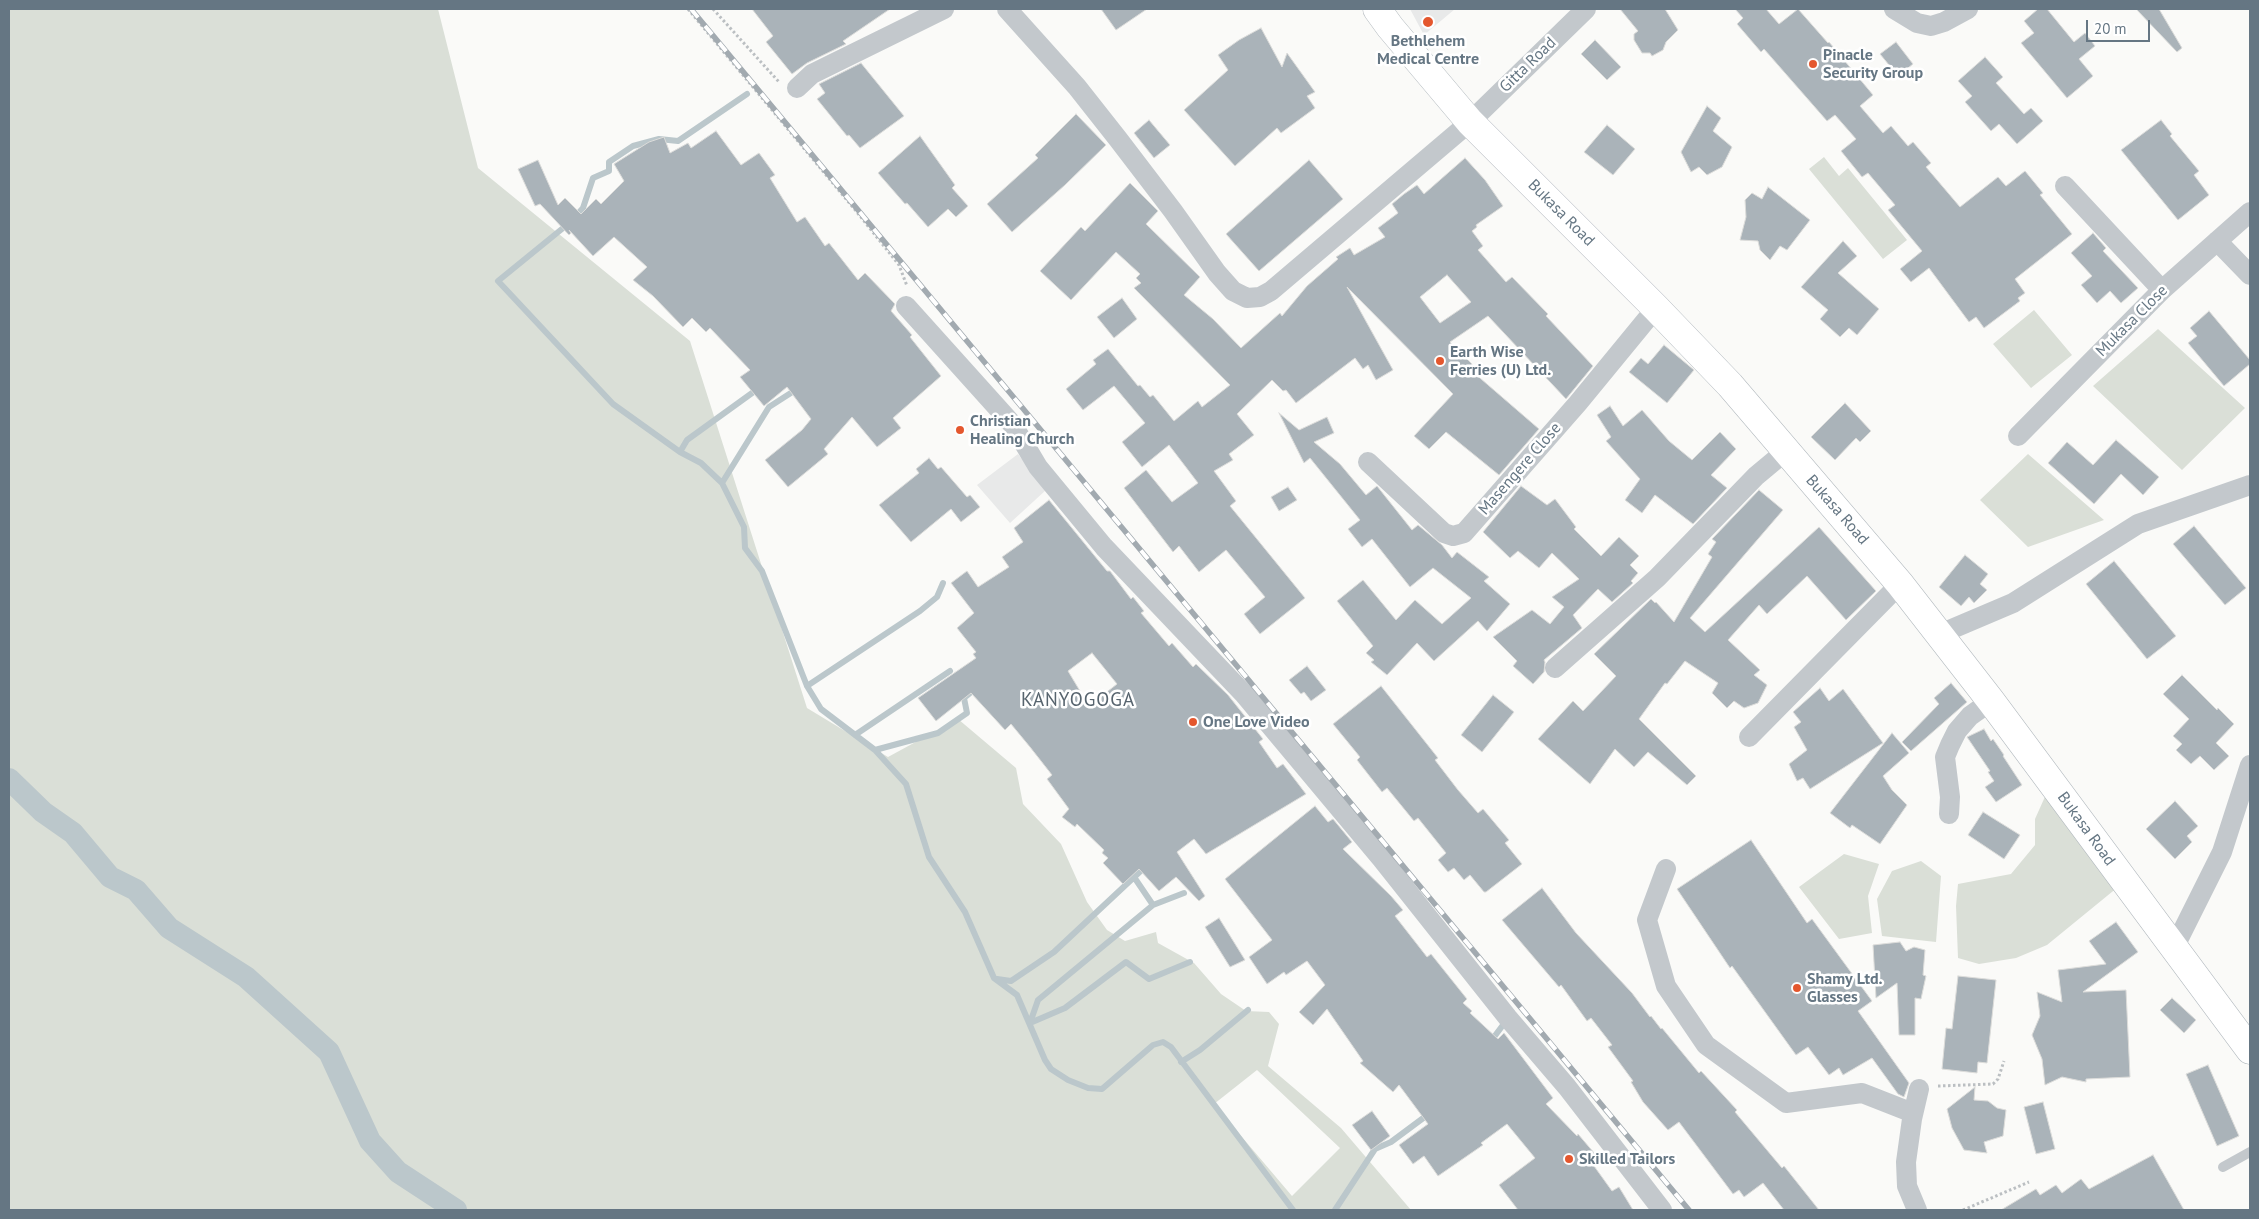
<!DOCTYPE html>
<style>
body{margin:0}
#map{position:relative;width:2259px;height:1219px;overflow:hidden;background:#fafaf8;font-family:"PT Sans",sans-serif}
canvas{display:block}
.frame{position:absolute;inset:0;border:10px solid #657683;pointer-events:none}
.scale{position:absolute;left:2086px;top:20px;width:64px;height:22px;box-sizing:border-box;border:2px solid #657683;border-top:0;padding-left:6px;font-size:15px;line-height:18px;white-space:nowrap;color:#657683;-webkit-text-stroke:4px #fff;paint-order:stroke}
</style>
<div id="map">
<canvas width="2259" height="1219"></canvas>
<div class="frame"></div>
<div class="scale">20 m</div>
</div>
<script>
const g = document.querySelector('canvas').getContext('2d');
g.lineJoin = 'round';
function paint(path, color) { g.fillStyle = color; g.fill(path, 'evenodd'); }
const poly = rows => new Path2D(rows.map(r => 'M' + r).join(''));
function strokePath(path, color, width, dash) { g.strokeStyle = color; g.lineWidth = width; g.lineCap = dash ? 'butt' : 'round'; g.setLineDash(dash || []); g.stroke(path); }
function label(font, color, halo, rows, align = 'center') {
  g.font = font + ' "PT Sans",sans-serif'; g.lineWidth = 5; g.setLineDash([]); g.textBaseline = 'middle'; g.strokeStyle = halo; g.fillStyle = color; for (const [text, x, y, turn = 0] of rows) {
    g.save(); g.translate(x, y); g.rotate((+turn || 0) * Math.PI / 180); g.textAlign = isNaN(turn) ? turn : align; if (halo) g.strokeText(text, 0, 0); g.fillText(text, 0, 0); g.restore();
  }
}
const built = poly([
 [1410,9,1455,9,1424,35],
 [1018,454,1046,490,1010,523,977,485]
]);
const green = poly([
 [9,9,438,9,478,168,690,341,807,708,888,757,958,719,1016,768,1023,804,1061,844,1087,902,1107,930,1125,941,1156,932,1158,943,1194,963,1221,994,1246,1011,1269,1012,1279,1024,1268,1066,1341,1128,1411,1210,9,1210],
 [1257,1070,1340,1148,1292,1196,1214,1104],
 [1824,157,1839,176,1848,168,1907,240,1883,259,1809,169],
 [2034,310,2072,355,2031,388,1993,344],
 [2158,329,2245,408,2182,470,2093,386],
 [2028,454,2104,520,2028,547,1980,500],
 [2048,790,2118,887,2047,945,2016,958,1979,964,1958,958,1956,906,1958,884,2011,874,2035,845,2035,819],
 [1844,854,1879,864,1868,896,1872,933,1839,939,1799,887],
 [1921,861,1941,876,1936,942,1882,936,1877,899,1892,871]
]);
const stream = poly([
 [575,217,583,208,593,178,609,171,609,162,633,146,659,139,678,141,747,94],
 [568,224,498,281,613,404,680,452,701,463,722,483,744,527,745,548,762,571,807,686,821,709,875,750,906,784,929,857,965,912,994,978,1017,995,1045,1060,1051,1069,1068,1080,1088,1088,1102,1089,1153,1045,1163,1042,1171,1047,1293,1210],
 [680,452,687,440,759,388],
 [722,483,769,407,797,389],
 [807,686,920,611,937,597,943,583],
 [855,735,950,671],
 [875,750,938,733,967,713,964,698,969,694],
 [1134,877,1153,905],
 [997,979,1011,981,1054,952,1146,866],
 [1030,1023,1038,1000,1153,905,1184,893],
 [1030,1023,1065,1008,1126,962,1149,979,1190,962],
 [1491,1041,1506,1021],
 [1181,1062,1200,1050,1248,1010],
 [1335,1210,1375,1149,1391,1142,1430,1113]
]);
const canal = poly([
 [9,779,43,812,73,833,110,877,136,890,169,928,246,977,329,1052,370,1141,398,1172,456,1210]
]);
const building = poly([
 [752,9,890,9,843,41,846,44,807,63,792,74,766,42,773,36,752,9],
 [1101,9,1147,9,1116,30,1101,9],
 [1620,9,1665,9,1678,30,1666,42,1663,50,1652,56,1650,53,1642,53,1634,40,1634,34,1638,31,1620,9],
 [1735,9,1766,9,1779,24,1798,9,1828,43,1829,42,1873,95,1860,106,1883,133,1891,126,1908,146,1913,142,1931,163,1926,167,1960,207,1998,177,2006,186,2025,171,2043,193,2040,195,2072,234,2015,279,2025,293,2018,298,2020,301,1984,328,1976,317,1969,322,1929,268,1911,282,1900,269,1922,251,1888,210,1895,205,1868,173,1862,177,1841,151,1856,139,1835,115,1827,121,1764,49,1761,52,1737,24,1743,18,1735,9],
 [2038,9,2047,9,2074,42,2085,33,2095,46,2079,59,2093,76,2067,98,2021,43,2034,33,2024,21,2038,9],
 [2136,9,2159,9,2182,48,2177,52,2136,9],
 [1261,28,1282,67,1287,53,1315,92,1307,96,1315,108,1281,133,1277,128,1235,166,1184,110,1228,70,1218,55,1239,40,1261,28],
 [1595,40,1621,67,1607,80,1581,54,1595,40],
 [1896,42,1913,64,1898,76,1880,54,1896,42],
 [1985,57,2003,77,1996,83,2024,114,2031,108,2043,121,2017,144,1999,124,1991,131,1965,102,1972,96,1958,81,1985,57],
 [861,63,904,116,860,148,849,135,847,136,817,99,825,93,819,84,861,63],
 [1707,106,1721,118,1713,131,1732,147,1722,167,1707,175,1699,167,1691,172,1681,152,1707,106],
 [1076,114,1106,145,1065,185,1012,232,987,204,1038,158,1035,155,1076,114],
 [1149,120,1170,145,1154,158,1134,133,1149,120],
 [2161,120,2172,134,2170,136,2199,171,2194,175,2209,195,2178,220,2121,150,2161,120],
 [1607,125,1635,149,1613,175,1584,152,1607,125],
 [716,131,741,165,759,153,775,175,770,178,797,222,805,217,825,246,829,243,858,280,865,273,895,304,891,311,912,335,910,337,941,376,893,418,901,428,877,447,852,417,824,449,828,454,788,487,765,460,802,430,811,419,787,387,764,406,740,377,750,370,710,328,706,332,692,318,683,327,653,296,633,280,647,267,614,237,593,256,569,230,571,233,569,235,540,204,535,206,518,169,538,160,558,205,565,198,581,214,596,199,601,204,624,181,614,164,649,142,664,137,670,153,688,143,691,148,716,131],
 [920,136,955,185,952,188,968,206,956,217,948,209,928,227,907,203,905,204,878,173,920,136],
 [1465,158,1485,180,1503,206,1476,225,1477,227,1472,231,1483,246,1478,250,1506,282,1512,277,1548,314,1546,316,1593,366,1566,399,1488,316,1450,342,1477,369,1473,372,1539,429,1499,475,1446,432,1429,449,1414,436,1453,394,1347,287,1393,370,1376,380,1368,365,1363,369,1355,358,1296,403,1286,390,1283,391,1272,380,1237,414,1254,435,1229,454,1233,460,1214,471,1236,501,1230,506,1305,598,1260,634,1244,614,1265,597,1226,550,1199,572,1179,546,1173,552,1124,488,1146,470,1172,502,1198,483,1169,445,1142,467,1122,442,1145,423,1114,386,1083,410,1066,389,1096,364,1093,360,1108,349,1138,386,1140,385,1150,397,1153,395,1174,421,1198,401,1202,407,1230,385,1134,288,1141,283,1136,278,1140,274,1116,252,1071,300,1040,271,1081,227,1085,231,1130,183,1158,211,1146,224,1200,277,1184,295,1213,319,1241,348,1280,313,1282,316,1307,286,1338,259,1336,257,1350,248,1354,255,1385,237,1378,228,1398,213,1392,204,1404,194,1417,185,1424,194,1465,158],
 [1447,275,1471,302,1440,323,1420,297,1447,275],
 [1309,160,1343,199,1259,271,1226,234,1309,160],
 [1768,187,1810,220,1787,250,1780,246,1770,260,1760,250,1758,241,1740,240,1746,217,1745,200,1752,193,1762,199,1768,187],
 [2093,233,2106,248,2103,251,2138,288,2121,303,2110,291,2097,303,2081,285,2092,276,2071,253,2093,233],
 [1843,241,1857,256,1838,273,1879,309,1857,335,1849,328,1840,337,1820,319,1828,310,1801,287,1843,241],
 [1122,298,1137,319,1114,338,1097,317,1122,298],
 [2209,311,2250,360,2250,364,2224,386,2188,343,2197,336,2190,328,2209,311],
 [1664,345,1694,370,1667,403,1629,372,1641,358,1648,364,1664,345],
 [1845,403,1871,431,1860,442,1856,438,1835,460,1811,437,1845,403],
 [1610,406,1623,426,1642,410,1669,441,1692,460,1720,432,1736,449,1711,475,1727,488,1693,524,1655,495,1642,513,1625,500,1640,479,1606,441,1611,437,1597,415,1610,406],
 [1279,413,1299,430,1327,417,1334,433,1314,442,1340,464,1366,495,1377,486,1412,530,1418,525,1442,545,1452,558,1457,552,1489,577,1484,581,1510,604,1487,631,1478,621,1434,661,1417,643,1387,675,1371,662,1374,660,1366,653,1373,646,1337,601,1363,580,1396,620,1415,600,1442,624,1471,598,1433,568,1410,587,1372,539,1362,547,1348,529,1360,520,1310,458,1304,463,1279,413],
 [2116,440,2159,477,2143,495,2121,474,2094,504,2048,463,2067,442,2093,465,2116,440],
 [929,458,938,469,941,467,967,497,970,495,980,507,961,522,951,509,911,542,879,505,919,473,916,469,929,458],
 [1521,486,1547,505,1555,499,1576,527,1574,529,1601,556,1619,537,1639,556,1630,565,1638,573,1631,581,1633,583,1612,602,1598,589,1573,615,1582,628,1544,660,1545,662,1544,672,1533,684,1513,666,1517,661,1493,637,1532,610,1550,624,1564,607,1552,597,1579,579,1552,553,1539,568,1518,551,1510,558,1483,532,1521,486],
 [1288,487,1297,500,1279,511,1271,497,1288,487],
 [1759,490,1783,510,1690,618,1705,632,1819,527,1876,591,1846,620,1807,576,1767,614,1759,605,1728,640,1760,670,1754,675,1767,685,1758,703,1744,708,1734,701,1727,708,1712,693,1718,683,1685,661,1667,684,1665,683,1639,719,1696,776,1687,785,1648,752,1634,767,1615,749,1590,784,1538,739,1573,701,1583,711,1616,676,1594,654,1651,599,1655,603,1656,602,1674,622,1712,557,1708,554,1716,542,1712,539,1759,490],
 [1049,500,1107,571,1110,571,1131,599,1133,597,1144,611,1141,613,1169,646,1172,643,1193,667,1196,664,1228,695,1263,739,1259,742,1277,768,1283,764,1306,794,1206,854,1194,839,1177,852,1205,896,1199,901,1176,877,1159,891,1139,869,1123,884,1103,863,1108,858,1102,853,1104,850,1077,824,1075,827,1062,817,1069,809,1047,779,1052,775,1030,747,1011,724,1005,730,971,693,936,721,918,698,976,658,973,654,976,652,957,628,974,613,951,583,967,571,978,587,1009,567,1002,557,1023,542,1014,528,1049,500],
 [1092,653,1117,684,1089,706,1068,671,1092,653],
 [2194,526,2246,588,2225,605,2173,544,2194,526],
 [1965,555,1988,574,1980,584,1987,590,1974,603,1969,597,1961,606,1939,587,1965,555],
 [2114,561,2176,636,2147,659,2086,584,2114,561],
 [1307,666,1326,690,1311,701,1304,692,1301,694,1289,680,1307,666],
 [2182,675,2217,710,2218,708,2234,724,2216,743,2229,756,2214,770,2200,756,2191,764,2176,750,2182,744,2173,736,2189,719,2163,694,2182,675],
 [1951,683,1967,702,1911,751,1902,742,1939,704,1934,698,1951,683],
 [1381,686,1438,758,1435,760,1458,790,1478,813,1483,809,1509,840,1505,843,1522,864,1486,892,1484,892,1470,875,1464,880,1454,868,1448,872,1438,860,1446,853,1418,818,1414,821,1387,788,1382,792,1357,760,1360,757,1333,724,1381,686],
 [1820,688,1829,701,1843,689,1883,743,1810,789,1803,778,1797,781,1789,764,1807,750,1794,727,1801,722,1793,712,1820,688],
 [1493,695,1514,712,1482,752,1461,735,1493,695],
 [1984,729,1991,741,1993,739,2004,755,2003,756,2022,785,1996,802,1985,787,1994,781,1988,772,1990,771,1967,737,1984,729],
 [1892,733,1909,753,1883,776,1892,790,1907,805,1880,844,1852,825,1850,828,1830,813,1892,733],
 [2175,801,2198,826,2187,836,2192,842,2175,859,2146,829,2175,801],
 [1315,806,1328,822,1333,819,1352,842,1343,849,1391,896,1403,910,1395,916,1427,957,1431,954,1467,999,1463,1003,1472,1011,1470,1013,1498,1039,1504,1033,1553,1098,1546,1104,1577,1136,1578,1134,1595,1154,1589,1159,1612,1191,1619,1187,1633,1210,1518,1210,1499,1185,1535,1158,1507,1124,1481,1143,1483,1145,1438,1176,1424,1156,1413,1164,1399,1145,1428,1124,1399,1085,1393,1092,1360,1063,1363,1061,1327,1009,1313,1025,1299,1012,1325,985,1307,961,1286,975,1284,972,1267,984,1249,957,1272,940,1225,879,1315,806],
 [1983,812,2020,835,2004,859,1968,835,1983,812],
 [1751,840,1807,923,1812,919,1872,1001,1858,1011,1909,1083,1904,1097,1898,1094,1872,1058,1843,1075,1839,1068,1829,1075,1808,1047,1796,1055,1732,966,1730,968,1677,889,1751,840],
 [1542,888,1576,933,1632,993,1650,1017,1651,1016,1661,1029,1662,1028,1699,1073,1701,1071,1737,1110,1735,1112,1782,1168,1784,1166,1819,1210,1784,1210,1763,1183,1744,1197,1739,1190,1733,1194,1679,1122,1668,1130,1643,1102,1631,1082,1633,1081,1608,1047,1612,1045,1591,1018,1587,1021,1561,985,1559,987,1502,920,1542,888],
 [1219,918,1245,960,1230,967,1205,927,1219,918],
 [2116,922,2138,952,2083,992,2126,990,2130,1077,2086,1079,2086,1082,2062,1077,2045,1085,2042,1059,2032,1035,2040,1016,2037,992,2062,1002,2058,970,2106,964,2089,941,2116,922],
 [1900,942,1906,951,1914,947,1925,950,1923,975,1926,976,1921,999,1915,998,1915,1035,1899,1035,1897,983,1876,998,1873,945,1900,942],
 [1958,976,1996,980,1987,1063,1978,1062,1977,1073,1942,1069,1946,1028,1952,1029,1958,976],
 [2172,998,2196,1020,2184,1033,2160,1010,2172,998],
 [2208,1065,2239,1136,2217,1146,2186,1074,2208,1065],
 [1975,1087,1974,1100,1988,1101,1997,1108,2006,1110,2003,1136,1984,1142,1987,1153,1964,1150,1952,1128,1947,1109,1975,1087],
 [2043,1102,2055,1149,2036,1154,2024,1107,2043,1102],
 [1372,1111,1390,1136,1371,1150,1352,1125,1372,1111],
 [2153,1155,2184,1210,2001,1210,2036,1189,2040,1195,2056,1185,2062,1193,2081,1179,2089,1189,2153,1155]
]);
const path = poly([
 [688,9,856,211,899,265,907,286],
 [713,9,779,82],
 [1938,1086,1993,1084,1998,1079,2004,1061],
 [1963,1210,2029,1182]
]);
const lane = poly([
 [2223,1167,2250,1152]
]);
const street = poly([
 [1007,9,1077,87,1118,139,1173,211,1217,273,1233,291,1247,298,1260,297,1271,291,1470,122,1586,9],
 [1894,9,1917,23,1931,26,1944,22,1968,9],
 [797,88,812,74,944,9],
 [2065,186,2162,290],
 [2217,241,2250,275],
 [906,306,1013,425,1038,467,1104,547,1244,694,1381,858,1508,1018,1567,1087,1662,1210],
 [2018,436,2162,290,2250,212],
 [1368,462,1444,533,1453,536,1464,533,1578,403,1656,308],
 [1940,634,2013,603,2138,524,2250,485],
 [1555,668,1657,578,1756,476,1786,451],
 [1749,737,1900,584],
 [1949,814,1950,797,1945,757,1950,745,1957,731,1970,716,1991,701],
 [1666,869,1647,920,1666,986,1706,1045,1786,1103,1862,1093,1913,1113],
 [2174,948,2222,852,2250,765],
 [1917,1210,1907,1186,1906,1162,1912,1119,1919,1089]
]);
const secondary = poly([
 [1377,9,1390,27,1470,122,1656,308,1730,385,1900,584,1991,701,2250,1050]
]);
const rail = poly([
 [691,9,1689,1210]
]);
const markers = [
 [1428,22,6,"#e4572e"],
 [1813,64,5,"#e4572e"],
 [1440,361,5,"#e4572e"],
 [960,430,5,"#e4572e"],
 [1193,722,5,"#e4572e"],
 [1797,988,5,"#e4572e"],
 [1569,1159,5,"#e4572e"]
];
const poiNames = [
 ["Bethlehem",1428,41,"center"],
 ["Medical Centre",1428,59,"center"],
 ["Pinacle",1823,55],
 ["Security Group",1823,73],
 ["Earth Wise",1450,352],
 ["Ferries (U) Ltd.",1450,370],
 ["Christian",970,421],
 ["Healing Church",970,439],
 ["One Love Video",1203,722],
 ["Shamy Ltd.",1807,979],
 ["Glasses",1807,997],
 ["Skilled Tailors",1579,1159]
];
const streetNames = [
 ["Gitta Road",1528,65,-44],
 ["Bukasa Road",1561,213,45],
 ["Mukasa Close",2132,321,-45],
 ["Masengere Close",1520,469,-49],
 ["Bukasa Road",1837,510,49],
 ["Bukasa Road",2086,829,54]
];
const quarterNames = [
 ["KANYOGOGA",1078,701]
];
paint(built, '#e8e9e9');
paint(green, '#dadfd7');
strokePath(stream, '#bbc7cb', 6);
strokePath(canal, '#bbc7cb', 22);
paint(building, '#aab3b9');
strokePath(building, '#dcdcda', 1);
strokePath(secondary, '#b3babf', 29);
strokePath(path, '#bbbfc2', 3, [2.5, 2.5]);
strokePath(lane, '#c3c8cc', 10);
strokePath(street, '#c3c8cc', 20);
strokePath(secondary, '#fff', 28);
strokePath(rail, '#a2aab0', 5.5);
strokePath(rail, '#fff', 4, [11]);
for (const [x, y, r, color] of markers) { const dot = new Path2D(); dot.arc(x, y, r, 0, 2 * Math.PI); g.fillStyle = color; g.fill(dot); strokePath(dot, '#fff', 2); }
label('bold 16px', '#657683', '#fff', poiNames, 'left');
label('16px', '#657683', '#fff', streetNames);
g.letterSpacing = '1px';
label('19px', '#57646e', '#fff', quarterNames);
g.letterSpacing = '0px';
</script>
